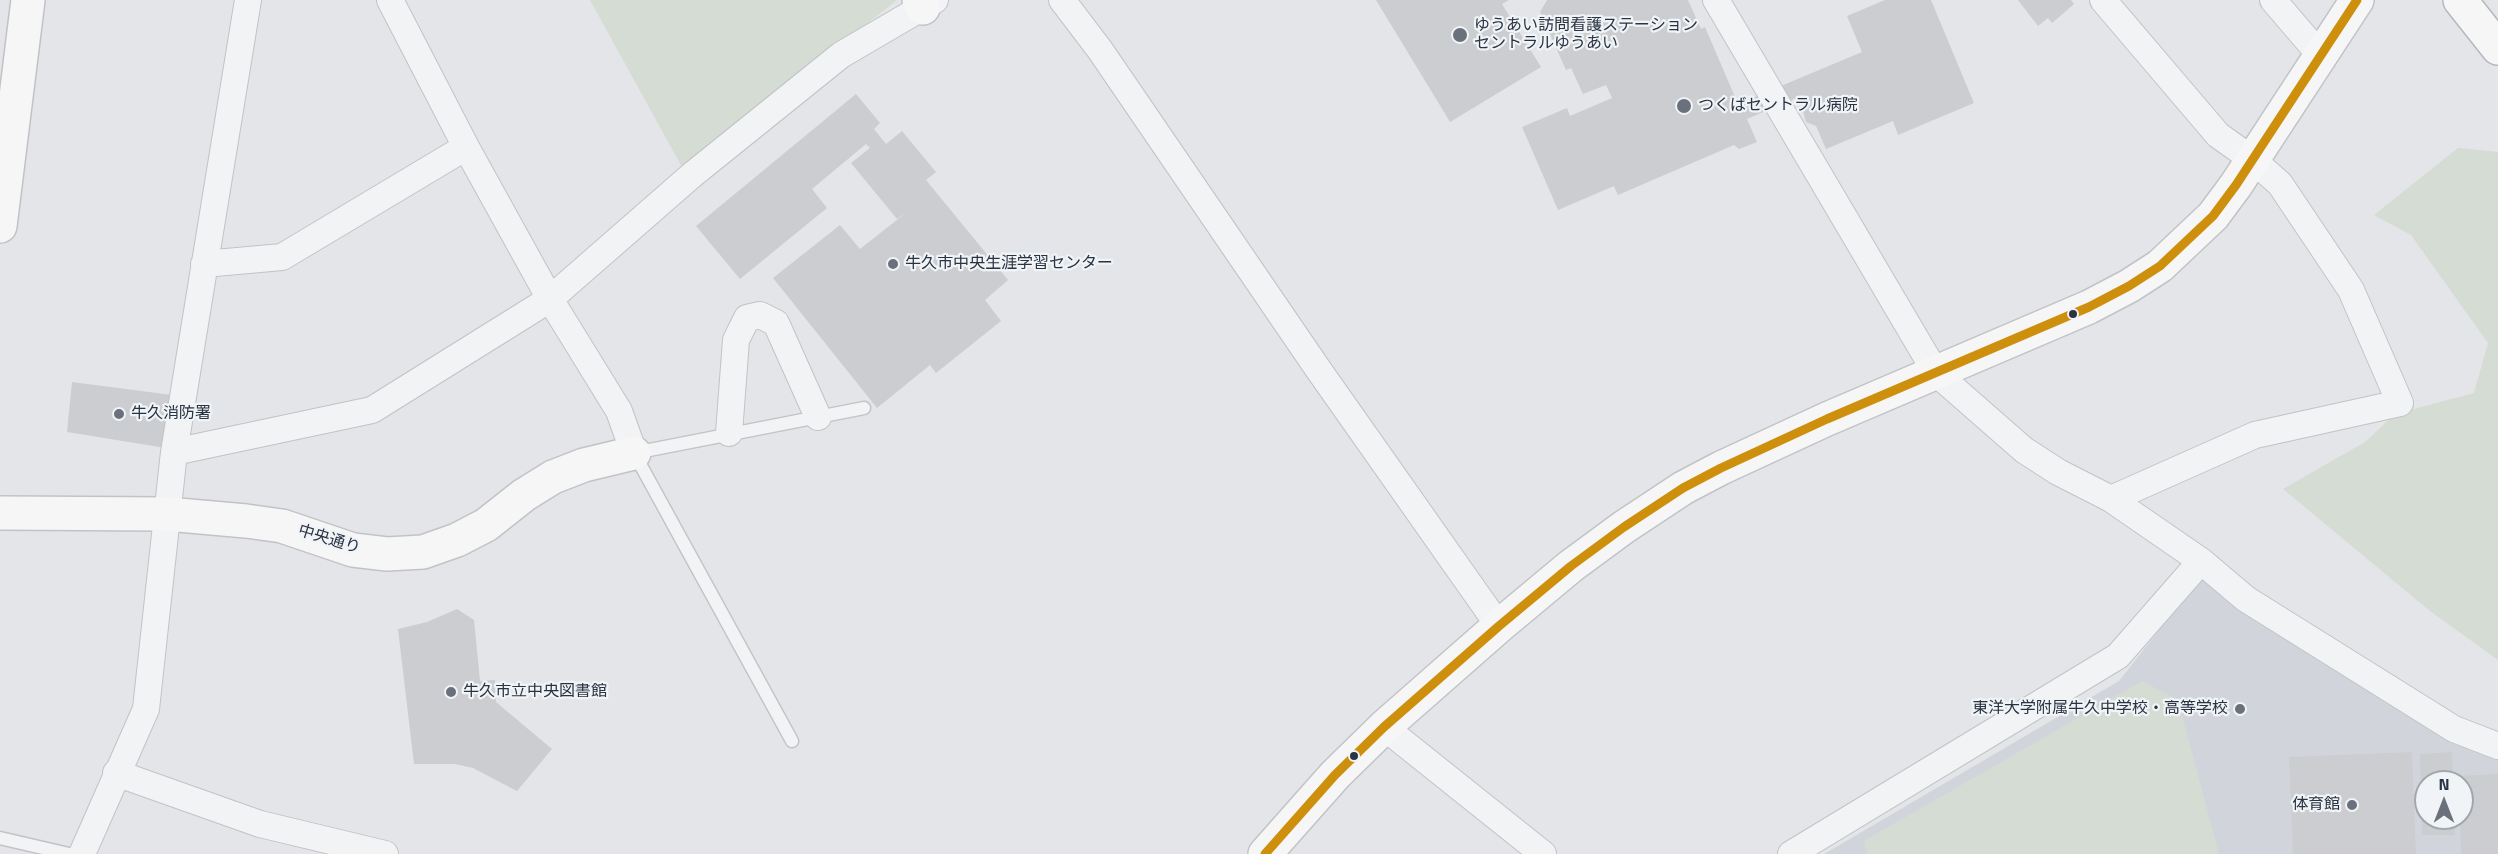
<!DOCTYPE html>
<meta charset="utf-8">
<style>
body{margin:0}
#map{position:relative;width:2498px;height:854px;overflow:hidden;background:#e3e5e8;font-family:"Titillium Web",sans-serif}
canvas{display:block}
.north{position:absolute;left:2414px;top:770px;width:60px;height:60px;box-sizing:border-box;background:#f1f4f7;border:2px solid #a1a7af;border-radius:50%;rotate:0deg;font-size:16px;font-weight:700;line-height:24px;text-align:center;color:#293342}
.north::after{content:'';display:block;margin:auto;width:21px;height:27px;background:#6a717c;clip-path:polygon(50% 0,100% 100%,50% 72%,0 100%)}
</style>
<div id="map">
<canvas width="2498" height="854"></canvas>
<div class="north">N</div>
</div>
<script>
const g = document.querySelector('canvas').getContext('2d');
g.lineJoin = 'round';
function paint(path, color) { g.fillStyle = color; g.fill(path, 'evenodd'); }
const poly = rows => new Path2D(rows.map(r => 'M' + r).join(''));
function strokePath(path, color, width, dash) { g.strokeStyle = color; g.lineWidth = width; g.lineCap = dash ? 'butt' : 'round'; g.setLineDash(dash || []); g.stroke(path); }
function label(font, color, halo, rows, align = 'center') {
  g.font = font + ' "Titillium Web","Noto Sans JP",sans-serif'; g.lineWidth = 4.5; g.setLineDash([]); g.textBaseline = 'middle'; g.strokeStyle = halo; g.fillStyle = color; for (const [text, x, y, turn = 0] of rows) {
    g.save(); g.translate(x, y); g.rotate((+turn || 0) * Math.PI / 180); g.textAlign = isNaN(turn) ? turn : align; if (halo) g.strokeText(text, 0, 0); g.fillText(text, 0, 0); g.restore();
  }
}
const built = poly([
 [2204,573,2498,757,2498,854,1824,854,2119,681],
 [2426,782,2462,782,2462,818,2426,818]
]);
const green = poly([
 [590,0,897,0,683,169],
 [2458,148,2498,152,2498,660,2430,611,2283,489,2365,442,2395,414,2474,393,2488,343,2411,235,2374,215],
 [2142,681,2178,700,2219,854,1867,854,1864,841]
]);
const building = poly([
 [1376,0,1509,0,1502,4,1541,67,1450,122],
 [1547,0,1688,0,1701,29,1705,27,1738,104,1862,52,1847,16,1885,0,1931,0,1974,103,1898,135,1893,121,1826,149,1816,126,1806,122,1803,111,1808,104,1803,95,1747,119,1757,142,1739,149,1734,145,1618,195,1614,186,1558,210,1522,127,1567,108,1570,116,1612,98,1606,85,1583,94,1571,68,1566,70,1540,12],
 [2018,0,2071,0,2074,4,2052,23,2048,18,2038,26],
 [856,94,880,123,874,129,886,144,902,131,936,172,926,180,1008,280,985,300,1001,321,936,373,930,365,877,408,773,278,840,225,860,249,907,212,897,219,851,163,870,148,866,144,812,189,827,208,740,279,696,226],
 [72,382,172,395,166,448,67,432],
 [457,609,474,620,480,681,495,680,496,702,552,749,517,791,473,768,455,764,414,764,398,629,427,622],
 [2412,752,2416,854,2293,854,2289,757],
 [2452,752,2453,782,2426,782,2426,818,2454,818,2455,835,2422,835,2420,754],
 [2498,774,2498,854,2461,854,2460,818,2462,818,2462,782,2458,782,2458,776]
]);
const lane = poly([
 [792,741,634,453,864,408],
 [0,838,69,854]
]);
const street = poly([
 [390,0,466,147,550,299,619,411,634,453],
 [1062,0,1100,50,1318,369,1499,626],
 [1716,0,1936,373,2024,450,2058,472,2111,499,2201,561,2246,599,2454,729,2498,746],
 [2103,0,2218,135,2253,160,2280,184,2351,290,2400,403,2255,435,2111,499],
 [2273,0,2321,56],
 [204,264,282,257,466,147],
 [729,433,736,340,747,318,760,315,776,323,818,417],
 [174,452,372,410,550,299,692,175,841,55,935,0],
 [1384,727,1543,854],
 [116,773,260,824,385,854],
 [82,854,146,709,174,452,248,0],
 [1791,854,2118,656,2201,561]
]);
const secondary = poly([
 [919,0,923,8],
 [0,226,28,0],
 [0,513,167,514,246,521,282,526,353,550,387,554,423,552,457,540,486,525,524,495,553,477,584,465,634,453],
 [1265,854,1335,775,1384,727,1499,626,1571,566,1624,527,1683,488,1721,468,1827,419,2089,307,2129,286,2160,266,2213,216,2236,185,2357,0]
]);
const highway = poly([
 [2460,0,2498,48]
]);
const bus1 = poly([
 [1265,854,1335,775,1384,727,1499,626,1571,566,1624,527,1683,488,1721,468,1827,419,2089,307,2129,286,2160,266,2213,216,2236,185,2357,0]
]);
const markers = [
 [1460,35,8,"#6a717c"],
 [1684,106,8,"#6a717c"],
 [893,264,6,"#6a717c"],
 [2073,314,5,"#293342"],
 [119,414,6,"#6a717c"],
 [451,692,6,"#6a717c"],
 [2240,709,6,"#6a717c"],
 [1354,756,5,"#293342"],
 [2352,805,6,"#6a717c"]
];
const poiNames = [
 ["ゆうあい訪問看護ステーション",1474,26],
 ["セントラルゆうあい",1474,44],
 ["つくばセントラル病院",1698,106],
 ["牛久市中央生涯学習センター",905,264],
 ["牛久消防署",131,414],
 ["牛久市立中央図書館",463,692],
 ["東洋大学附属牛久中学校・高等学校",2228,709,"right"],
 ["体育館",2340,805,"right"]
];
const streetNames = [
 ["中央通り",329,540,17]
];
paint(built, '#d1d5db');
paint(green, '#d4dcd3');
paint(building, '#cbcdd0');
strokePath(lane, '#c1c3c6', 15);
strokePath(street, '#c1c3c6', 28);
strokePath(secondary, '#c1c3c6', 36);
strokePath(highway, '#b5b8bd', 36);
strokePath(lane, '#f2f3f5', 12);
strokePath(street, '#f2f3f5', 26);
strokePath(secondary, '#f6f6f7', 33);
strokePath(highway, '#f6f6f7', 33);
strokePath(bus1, '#ce8f0d', 9);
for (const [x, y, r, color] of markers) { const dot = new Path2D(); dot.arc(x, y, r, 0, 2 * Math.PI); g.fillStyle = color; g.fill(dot); strokePath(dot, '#f1f4f7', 2); }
label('16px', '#293342', '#f1f4f7', poiNames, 'left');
label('16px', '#293342', '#f1f4f7', streetNames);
</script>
